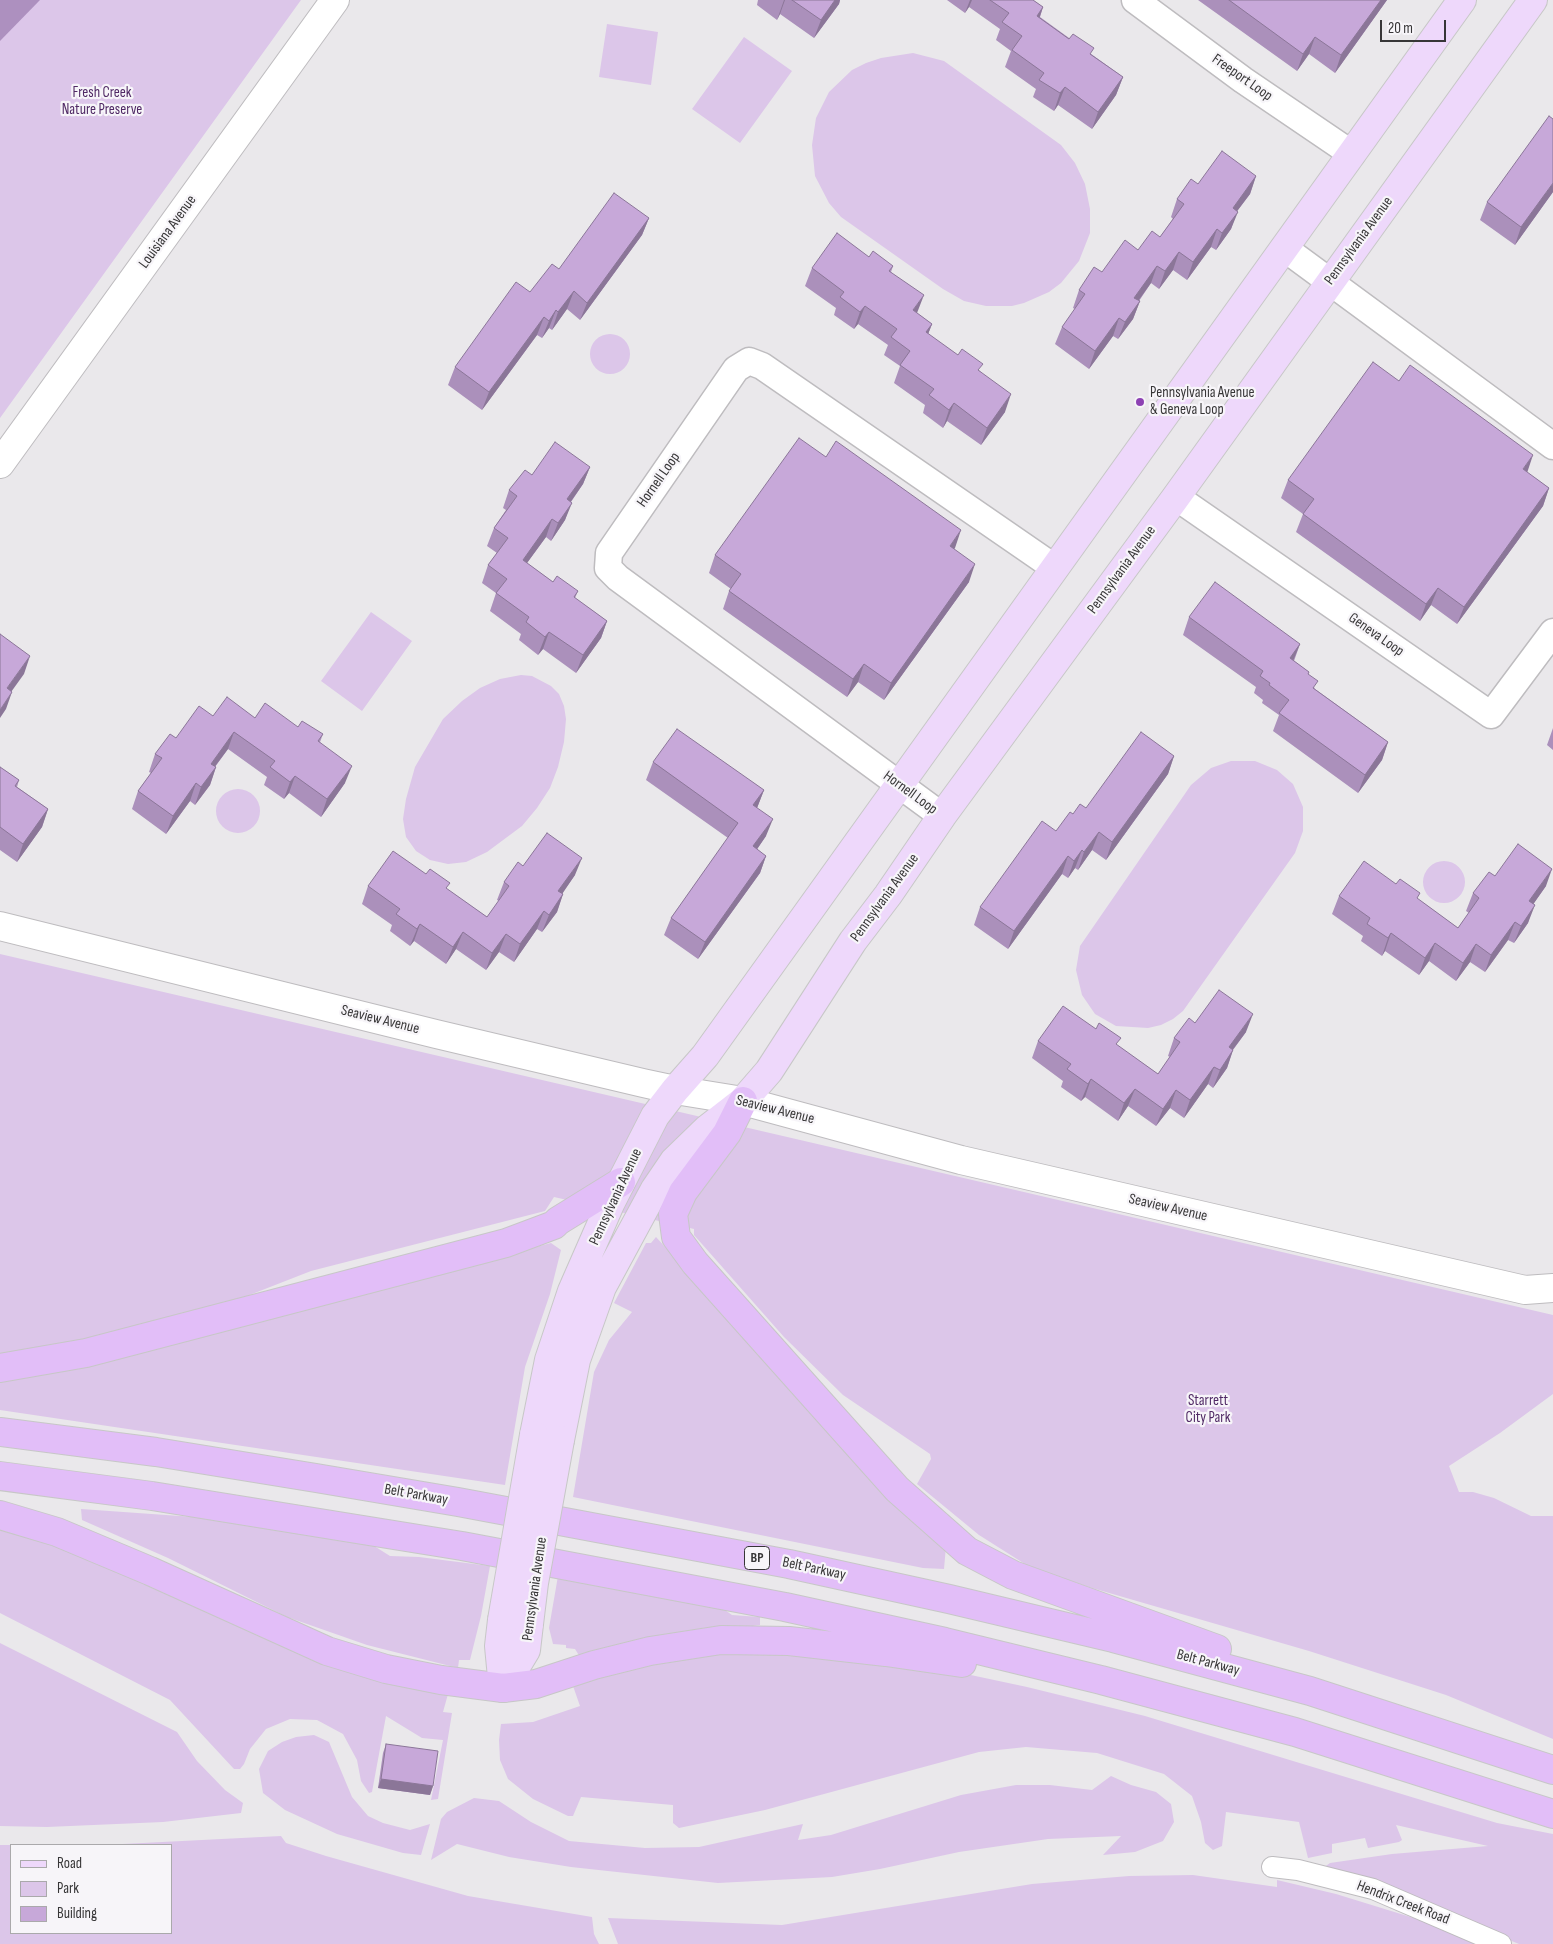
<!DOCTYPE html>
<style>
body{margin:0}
#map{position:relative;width:1553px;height:1944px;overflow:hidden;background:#eae8eb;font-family:"Sofia Sans Condensed",sans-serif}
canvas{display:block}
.legend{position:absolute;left:10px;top:1844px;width:162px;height:90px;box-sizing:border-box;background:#f7f5f9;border:1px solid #aaa9ab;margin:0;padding:6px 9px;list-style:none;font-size:15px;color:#373637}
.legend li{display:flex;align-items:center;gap:10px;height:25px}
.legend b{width:25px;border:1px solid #aaa9ab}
.scale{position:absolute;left:1380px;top:20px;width:66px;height:22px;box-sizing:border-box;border:2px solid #373637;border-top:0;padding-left:6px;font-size:15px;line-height:18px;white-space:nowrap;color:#373637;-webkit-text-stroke:4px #f7f5f9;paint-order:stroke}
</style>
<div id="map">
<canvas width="1553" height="1944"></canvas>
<ul class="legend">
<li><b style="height:6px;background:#eed8fb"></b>Road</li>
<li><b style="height:14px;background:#dcc6e9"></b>Park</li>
<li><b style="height:14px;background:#c7a8d9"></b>Building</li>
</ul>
<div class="scale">20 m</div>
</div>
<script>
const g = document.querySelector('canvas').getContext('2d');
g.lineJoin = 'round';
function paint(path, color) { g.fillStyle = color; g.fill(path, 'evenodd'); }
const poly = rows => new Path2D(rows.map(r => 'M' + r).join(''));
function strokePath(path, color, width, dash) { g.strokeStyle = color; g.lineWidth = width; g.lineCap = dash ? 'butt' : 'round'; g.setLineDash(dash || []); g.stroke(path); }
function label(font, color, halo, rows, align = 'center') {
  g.font = font + ' "Sofia Sans Condensed",sans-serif'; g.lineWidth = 4.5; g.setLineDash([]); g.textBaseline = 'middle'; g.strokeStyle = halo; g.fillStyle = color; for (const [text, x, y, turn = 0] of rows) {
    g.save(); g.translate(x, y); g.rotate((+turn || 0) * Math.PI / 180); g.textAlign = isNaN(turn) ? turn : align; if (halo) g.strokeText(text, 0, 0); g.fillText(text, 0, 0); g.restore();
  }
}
const green = poly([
 [17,0,301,0,0,418,0,17],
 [607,24,658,32,651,85,599,77],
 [744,37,792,71,740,143,692,109],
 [913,53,944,61,1061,145,1075,163,1085,184,1090,209,1090,233,1079,261,1061,283,1049,292,1024,303,1012,306,986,306,964,301,943,289,841,217,829,203,815,176,812,145,816,118,829,92,852,70,866,63,881,58],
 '590 354a20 20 0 1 1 40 0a20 20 0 1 1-40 0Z',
 [371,612,412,641,362,711,321,681],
 [521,675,532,676,551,686,559,694,564,706,566,719,564,742,558,767,550,788,537,808,522,826,487,852,466,862,448,864,430,860,416,851,406,837,403,819,406,799,415,767,443,719,462,701,480,688,500,679],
 [1231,761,1255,761,1277,770,1293,784,1303,807,1303,831,1295,853,1183,1011,1173,1019,1161,1025,1148,1028,1116,1026,1095,1014,1082,995,1076,970,1080,946,1191,785,1211,768],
 '216 811a22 22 0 1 1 44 0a22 22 0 1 1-44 0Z',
 '1423 882a21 21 0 1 1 42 0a21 21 0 1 1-42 0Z',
 [0,954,1553,1315,1553,1394,1500,1433,1449,1466,1459,1492,1473,1492,1494,1498,1531,1516,1553,1516,1553,1739,1446,1695,1309,1651,1092,1588,1028,1566,979,1535,917,1484,931,1459,930,1454,843,1395,784,1337,694,1235,694,1229,554,1197,545,1211,311,1271,224,1305,107,1339,0,1356],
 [656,1237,884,1487,946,1546,944,1569,923,1568,573,1497,594,1372,609,1340,632,1312,614,1303,646,1243,651,1243],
 [551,1243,561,1250,550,1294,525,1367,505,1485,0,1410,0,1378,219,1329],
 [81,1509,194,1517,371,1544,390,1556,419,1557,490,1566,481,1616,470,1660,459,1660,458,1668,367,1645,287,1617,168,1558,82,1520],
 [0,1522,448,1694,443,1712,452,1713,438,1799,431,1800,443,1740,422,1738,386,1716,372,1792,369,1793,361,1781,357,1760,343,1734,317,1720,290,1719,266,1729,250,1749,244,1764,240,1769,234,1769,170,1700,0,1613],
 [558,1576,722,1608,732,1615,760,1617,760,1625,621,1644,580,1657,575,1649,566,1648,566,1645,553,1644,549,1628],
 [0,1643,177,1732,197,1761,225,1790,243,1803,241,1813,163,1822,47,1827,0,1826],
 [704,1648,905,1661,1027,1687,1145,1716,1497,1823,1553,1834,1553,1944,1519,1944,1436,1910,1323,1868,1330,1863,1392,1854,1488,1846,1396,1825,1402,1840,1399,1842,1368,1848,1365,1838,1332,1844,1332,1853,1308,1858,1299,1822,1226,1812,1222,1846,1213,1850,1205,1843,1201,1822,1192,1796,1164,1774,1097,1753,1026,1747,979,1752,765,1810,679,1828,673,1823,673,1805,581,1797,573,1816,568,1816,533,1799,508,1779,500,1760,499,1740,501,1724,533,1722,580,1706,573,1686,633,1666],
 [314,1735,329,1742,352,1797,368,1816,383,1823,410,1830,430,1824,421,1855,403,1853,337,1834,285,1810,263,1793,259,1769,268,1751,282,1742,296,1737],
 [1111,1776,1131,1785,1156,1792,1171,1804,1174,1822,1163,1841,1135,1852,1103,1855,1121,1836,1048,1839,959,1852,880,1869,832,1877,718,1883,571,1867,509,1857,457,1844,431,1860,441,1819,447,1812,474,1798,499,1801,531,1822,569,1841,645,1848,699,1847,803,1824,798,1840,831,1835,961,1795,1016,1785,1050,1785,1092,1790],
 [281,1836,286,1843,326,1856,468,1896,592,1917,594,1934,599,1944,0,1944,0,1845,11,1845,11,1933,171,1933,171,1845,103,1845],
 [1193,1875,1277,1887,1277,1880,1336,1894,1456,1931,1479,1944,618,1944,608,1918,782,1925,1032,1884,1129,1876]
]);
const water = poly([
 [0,0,40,0,0,41]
]);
const pedestrian = poly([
 [1272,1867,1298,1870,1373,1889,1501,1944]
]);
const minor = poly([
 [1135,0,1243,80,1352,154],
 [1284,248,1553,446],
 [1176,497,1491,715,1553,632],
 [942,816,618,578,608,568,609,553,736,369,749,361,762,366,1055,568]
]);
const tertiary = poly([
 [0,464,335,0],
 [0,926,436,1034,643,1083,675,1090,743,1101,961,1160,1525,1290,1553,1288]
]);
const primary = poly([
 [534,1435,549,1360,572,1291,611,1202,655,1116,675,1090,705,1056,1462,0],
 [560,1440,576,1360,602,1287,655,1189,674,1161,707,1129,743,1101,769,1071,853,941,888,895,942,816,1176,497,1533,0],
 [502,1620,499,1646,503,1688],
 [503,1688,526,1650,529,1624]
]);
const motorway = poly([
 [743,1101,727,1133,683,1192,673,1214,676,1237,695,1263,897,1489,967,1551,1013,1575,1217,1649],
 [0,1368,86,1353,506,1243,554,1225,558,1221,621,1182],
 [0,1432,156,1452,316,1478,458,1502,789,1564,949,1599,1113,1638,1310,1691,1553,1770],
 [0,1476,152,1496,462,1546,785,1607,945,1642,1101,1680,1295,1732,1553,1814],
 [0,1515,57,1532,150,1571,327,1651,386,1669,441,1680,503,1688,536,1684,594,1665,650,1651,721,1640,789,1641,886,1652,962,1663]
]);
const primaryBridge = poly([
 [502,1620,534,1435],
 [529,1624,534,1583,560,1440]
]);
const wall = poly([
 [758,0,840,0,839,4,814,38,780,14,777,20,757,5],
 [947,0,1033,0,1043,7,1040,17,1123,77,1116,95,1092,129,1058,105,1054,111,1033,97,1036,89,1005,67,1011,51,996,40,1000,29,969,7,965,13],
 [1198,0,1387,0,1335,73,1309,54,1297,71],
 [1256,176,1250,194,1237,211,1231,229,1216,250,1211,247,1187,280,1173,270,1159,289,1151,283,1139,301,1140,301,1133,319,1118,339,1113,336,1089,369,1055,344,1062,327,1075,309,1073,308,1079,290,1102,272,1160,237,1173,219,1171,217,1177,199,1198,184],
 [1553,192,1515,245,1480,220,1487,202],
 [649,218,642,235,580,320,567,309,552,330,549,328,542,338,537,335,482,410,448,385,455,367,530,292,559,269],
 [869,257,893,266,891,272,917,313,932,324,928,334,980,371,1005,412,981,445,947,421,943,428,923,413,925,405,894,383,900,366,884,355,888,345,858,324,854,329,834,315,836,308,805,286,812,268],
 [1399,381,1549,488,1543,506,1457,624,1431,605,1420,621,1296,532,1303,514,1281,498,1288,480],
 [590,467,583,484,571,502,565,520,551,541,546,537,527,563,553,582,578,591,575,598,607,621,601,638,576,673,543,649,538,655,519,640,521,634,490,611,496,593,482,583,488,565,497,553,487,546,494,528,506,510,503,508,509,490,532,475],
 [954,549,969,582,884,700,858,682,847,697,723,609,729,591,731,589,709,573,715,555],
 [1189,617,1300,644,1294,661,1309,672,1308,675,1315,689,1388,742,1382,760,1358,793,1273,731,1279,715,1262,703,1263,700,1254,693,1256,687,1183,635],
 [213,716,255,718,298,727,323,734,320,742,345,783,321,817,289,793,284,799,264,785,267,777,228,749,215,767,216,767,210,785,195,805,190,801,166,834,132,809,138,791,151,773,149,772,155,754,176,738],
 [1553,728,1553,750,1547,745],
 [1174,756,1168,774,1106,860,1092,850,1078,870,1075,868,1068,878,1062,874,1008,949,974,925,980,907,1073,814,1086,808],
 [653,762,764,790,757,808,766,836,757,849,766,856,760,873,698,959,664,935,671,918,728,838,646,780],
 [0,767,19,780,17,787,48,809,42,827,17,862,0,850],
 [523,866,575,875,562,893,563,894,557,912,542,932,537,929,514,962,499,952,486,970,456,949,446,964,414,941,410,946,390,931,392,925,362,904,368,886,447,889,487,917,499,901,497,900,504,882],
 [1495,876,1546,886,1533,904,1528,923,1514,943,1508,940,1485,972,1470,962,1456,981,1429,961,1419,975,1385,951,1382,956,1361,941,1363,936,1332,914,1339,896,1418,899,1458,928,1469,913,1466,911,1473,893],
 [1195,1023,1246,1032,1233,1050,1227,1068,1213,1088,1208,1084,1184,1118,1170,1108,1156,1126,1128,1106,1118,1121,1085,1097,1081,1101,1061,1087,1063,1081,1032,1058,1038,1041,1118,1046,1158,1074,1170,1057,1168,1056,1174,1038],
 [386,1744,433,1786,430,1795,378,1788,383,1753]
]);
const shadedWall = poly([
 [784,0,785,0,780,14,777,20],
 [835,0,840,0,839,4,814,38,821,20],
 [970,0,972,0,969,7,965,13],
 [1381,0,1387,0,1335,73,1341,55],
 [1043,7,1037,25,1037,16],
 [1315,37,1309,54,1297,71,1303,54],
 [1123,77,1116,95,1092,129,1098,112],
 [1065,87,1058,105,1054,111,1060,93],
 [1256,176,1250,194,1226,226,1233,208],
 [1553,183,1553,192,1515,245,1521,227],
 [1238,212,1231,229,1216,250,1222,233],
 [649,218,642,235,580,320,587,303],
 [1217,229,1211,247,1187,280,1193,262],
 [1179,252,1173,270,1159,289,1165,271],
 [1157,266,1151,283,1128,315,1134,298],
 [574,291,567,309,552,330,558,312],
 [924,295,917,313,913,310],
 [1140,301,1133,319,1118,339,1125,322],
 [865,306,858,324,854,329,860,312],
 [556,310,549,328,542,338,549,321],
 [544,317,537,335,482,410,489,392],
 [1119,318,1113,336,1089,369,1095,351],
 [932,324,925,342,926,332],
 [1011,394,1005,412,981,445,987,428],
 [954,403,947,421,943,428,949,410],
 [1533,455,1527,473,1523,469],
 [590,467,583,484,560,517,567,499],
 [1549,488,1543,506,1457,624,1464,607],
 [572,503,565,520,551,541,558,523],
 [552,519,546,537,516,578,523,560],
 [961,530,955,548,944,563,950,546],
 [975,564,969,582,884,700,891,683],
 [1438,588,1431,605,1420,621,1426,604],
 [607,621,601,638,576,673,583,655],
 [549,632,543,649,538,655,545,637],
 [1300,644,1293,661,1290,658],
 [30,656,24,674,1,706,7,688],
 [864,664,858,682,847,697,853,679],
 [12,692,6,709,0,718,0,710],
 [234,732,228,749,204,781,211,764],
 [1388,742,1382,760,1358,793,1365,775],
 [1174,756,1168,774,1106,860,1112,842],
 [352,766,345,783,321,817,327,799],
 [216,767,210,785,195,805,201,787],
 [295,776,289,793,284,799,290,782],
 [196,783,190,801,166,834,173,816],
 [764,790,757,808,753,805],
 [48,809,42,827,17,862,23,844],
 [773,819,766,836,747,864,753,846],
 [1099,832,1092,850,1078,870,1084,852],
 [1082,850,1075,868,1068,878,1074,861],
 [766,856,760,873,698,959,705,942],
 [1068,856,1062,874,1008,949,1014,931],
 [582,858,575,875,552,909,558,891],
 [1552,869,1546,886,1523,919,1529,901],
 [563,894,557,912,542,932,549,915],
 [1535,905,1528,923,1514,943,1521,926],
 [544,911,537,929,514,962,520,944],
 [1515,922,1508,940,1485,972,1491,955],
 [420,924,414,941,410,946,417,929],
 [463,932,456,949,446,964,453,947],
 [1391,933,1385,951,1382,956,1388,938],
 [506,934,499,952,486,970,492,953],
 [1435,943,1429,961,1419,975,1425,958],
 [1476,944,1470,962,1456,981,1463,963],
 [1253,1014,1246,1032,1222,1064,1229,1047],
 [1233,1050,1227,1068,1213,1088,1220,1070],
 [1214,1067,1208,1084,1184,1118,1190,1100],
 [1091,1079,1085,1097,1081,1101,1088,1084],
 [1135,1089,1128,1106,1118,1121,1124,1103],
 [1176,1090,1170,1108,1156,1126,1163,1109],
 [381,1779,433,1786,430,1795,378,1788]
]);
const building = poly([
 [792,0,835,0,821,20,792,0],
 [990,0,1033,0,1043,7,1037,16,1069,39,1073,34,1094,48,1090,54,1123,77,1098,112,1065,87,1060,93,1039,80,1044,73,1012,50,1022,36,1002,22,1009,13,990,0],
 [1229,0,1381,0,1341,55,1315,37,1303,54,1229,0],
 [1549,116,1553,119,1553,183,1521,227,1487,202,1549,116],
 [1222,151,1256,176,1233,208,1238,212,1222,233,1217,229,1193,262,1179,252,1165,271,1157,266,1134,298,1140,301,1125,322,1119,318,1095,351,1062,327,1085,294,1079,290,1094,267,1102,272,1125,240,1138,250,1152,231,1160,237,1184,204,1177,199,1191,179,1198,184,1222,151],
 [614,193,649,218,587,303,574,291,558,312,556,310,549,321,544,317,489,392,455,367,516,282,530,292,552,264,559,269,614,193],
 [837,233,869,257,873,251,893,266,889,271,924,295,913,310,932,324,926,332,958,355,962,349,983,364,978,370,1011,394,987,428,954,403,949,410,929,395,934,389,900,365,910,351,891,337,897,329,865,306,860,312,840,297,844,292,812,268,837,233],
 [1373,362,1399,381,1410,365,1533,455,1523,469,1549,488,1464,607,1438,588,1426,604,1303,514,1314,499,1288,480,1373,362],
 [799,438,826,457,836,441,961,530,950,546,975,564,891,683,864,664,853,679,729,591,741,574,715,555,799,438],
 [555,442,590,467,567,499,572,503,558,523,552,519,523,560,553,582,557,576,578,591,574,597,607,621,583,655,549,632,545,637,526,622,529,617,496,593,507,579,488,565,508,538,494,528,517,496,509,490,525,470,532,475,555,442],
 [1215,582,1300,644,1290,658,1309,672,1308,674,1318,681,1313,688,1388,742,1365,775,1279,713,1289,700,1269,685,1270,683,1260,676,1263,671,1189,617,1215,582],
 [0,634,30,656,7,688,12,692,0,710,0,634],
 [227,697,255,718,265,703,298,727,302,721,323,734,318,741,352,766,327,799,295,776,290,782,270,767,275,761,234,732,211,764,216,767,201,787,196,783,173,816,138,791,162,758,155,754,170,734,176,738,199,706,213,716,227,697],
 [677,729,764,790,753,805,773,819,753,846,766,856,705,942,671,918,738,823,653,762,677,729],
 [1141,732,1174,756,1112,842,1099,832,1084,852,1082,850,1074,861,1068,856,1014,931,980,907,1042,821,1056,831,1070,812,1073,814,1080,804,1086,808,1141,732],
 [0,767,19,780,15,786,48,809,23,844,0,827,0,767],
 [547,833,582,858,558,891,563,894,549,915,544,911,520,944,506,934,492,953,463,932,453,947,420,924,417,929,396,914,400,909,368,886,393,851,426,874,430,869,450,883,446,888,487,917,509,886,504,882,518,862,523,866,547,833],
 [1518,844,1552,869,1529,901,1535,905,1521,926,1515,922,1491,955,1476,944,1463,963,1435,943,1425,958,1391,933,1388,938,1367,924,1370,918,1339,896,1364,861,1396,884,1400,879,1420,893,1417,898,1458,928,1479,898,1473,893,1489,872,1495,876,1518,844],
 [1219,990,1253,1014,1229,1047,1233,1050,1220,1070,1214,1067,1190,1100,1176,1090,1163,1109,1135,1089,1124,1103,1091,1079,1088,1084,1067,1069,1071,1064,1038,1041,1063,1006,1096,1029,1099,1023,1121,1038,1116,1044,1158,1074,1180,1042,1174,1038,1189,1018,1195,1023,1219,990],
 [386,1744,438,1751,433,1786,381,1779,386,1744]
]);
const markers = [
 [1140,402,5,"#8d41b3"]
];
const shields = [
 [757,1558,25]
];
const shieldNames = [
 ["BP",757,1558]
];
const streetNames = [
 ["Freeport Loop",1242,78,35],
 ["Louisiana Avenue",168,232,-54],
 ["Pennsylvania Avenue",1359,241,-54],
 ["Hornell Loop",659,480,-55],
 ["Pennsylvania Avenue",1122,570,-54],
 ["Geneva Loop",1376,635,35],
 ["Hornell Loop",910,793,36],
 ["Pennsylvania Avenue",885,898,-54],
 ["Seaview Avenue",380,1020,14],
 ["Seaview Avenue",775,1110,14],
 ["Pennsylvania Avenue",616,1197,-65],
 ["Seaview Avenue",1168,1208,13],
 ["Belt Parkway",416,1495,10],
 ["Belt Parkway",814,1569,12],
 ["Pennsylvania Avenue",535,1589,-82],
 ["Belt Parkway",1208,1663,15],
 ["Hendrix Creek Road",1403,1903,21]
];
const parkNames = [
 ["Fresh Creek",102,93],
 ["Nature Preserve",102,110],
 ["Starrett",1208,1401],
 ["City Park",1208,1418]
];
const poiNames = [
 ["Pennsylvania Avenue",1150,393],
 ["& Geneva Loop",1150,410]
];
paint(green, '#dcc6e9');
paint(water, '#ad90bf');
strokePath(pedestrian, '#bebcbf', 22);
strokePath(minor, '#bebcbf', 29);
strokePath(tertiary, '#bebcbf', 30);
strokePath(primary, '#c7c7c7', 30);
strokePath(motorway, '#c7c7c7', 30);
strokePath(pedestrian, '#fff', 20);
strokePath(minor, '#fff', 26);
strokePath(tertiary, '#fff', 28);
strokePath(primary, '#eed8fb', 28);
strokePath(motorway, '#e2bef8', 28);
strokePath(primaryBridge, '#c7c7c7', 30, []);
strokePath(primaryBridge, '#eed8fb', 28);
paint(wall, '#ab90bb');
paint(shadedWall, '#8b7698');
paint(building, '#c7a8d9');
strokePath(building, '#8b7698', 1);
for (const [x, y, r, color] of markers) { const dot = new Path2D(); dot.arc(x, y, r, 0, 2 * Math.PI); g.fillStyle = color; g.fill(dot); strokePath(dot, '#f7f5f9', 2); }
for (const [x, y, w] of shields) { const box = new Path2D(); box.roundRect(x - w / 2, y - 11.5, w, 23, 4); g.fillStyle = '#f7f5f9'; g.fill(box); strokePath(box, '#373637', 1); }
label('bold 14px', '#373637', null, shieldNames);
label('15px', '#373637', '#f7f5f9', streetNames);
label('15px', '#502965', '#f7f5f9', parkNames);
label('15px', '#373637', '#f7f5f9', poiNames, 'left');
</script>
